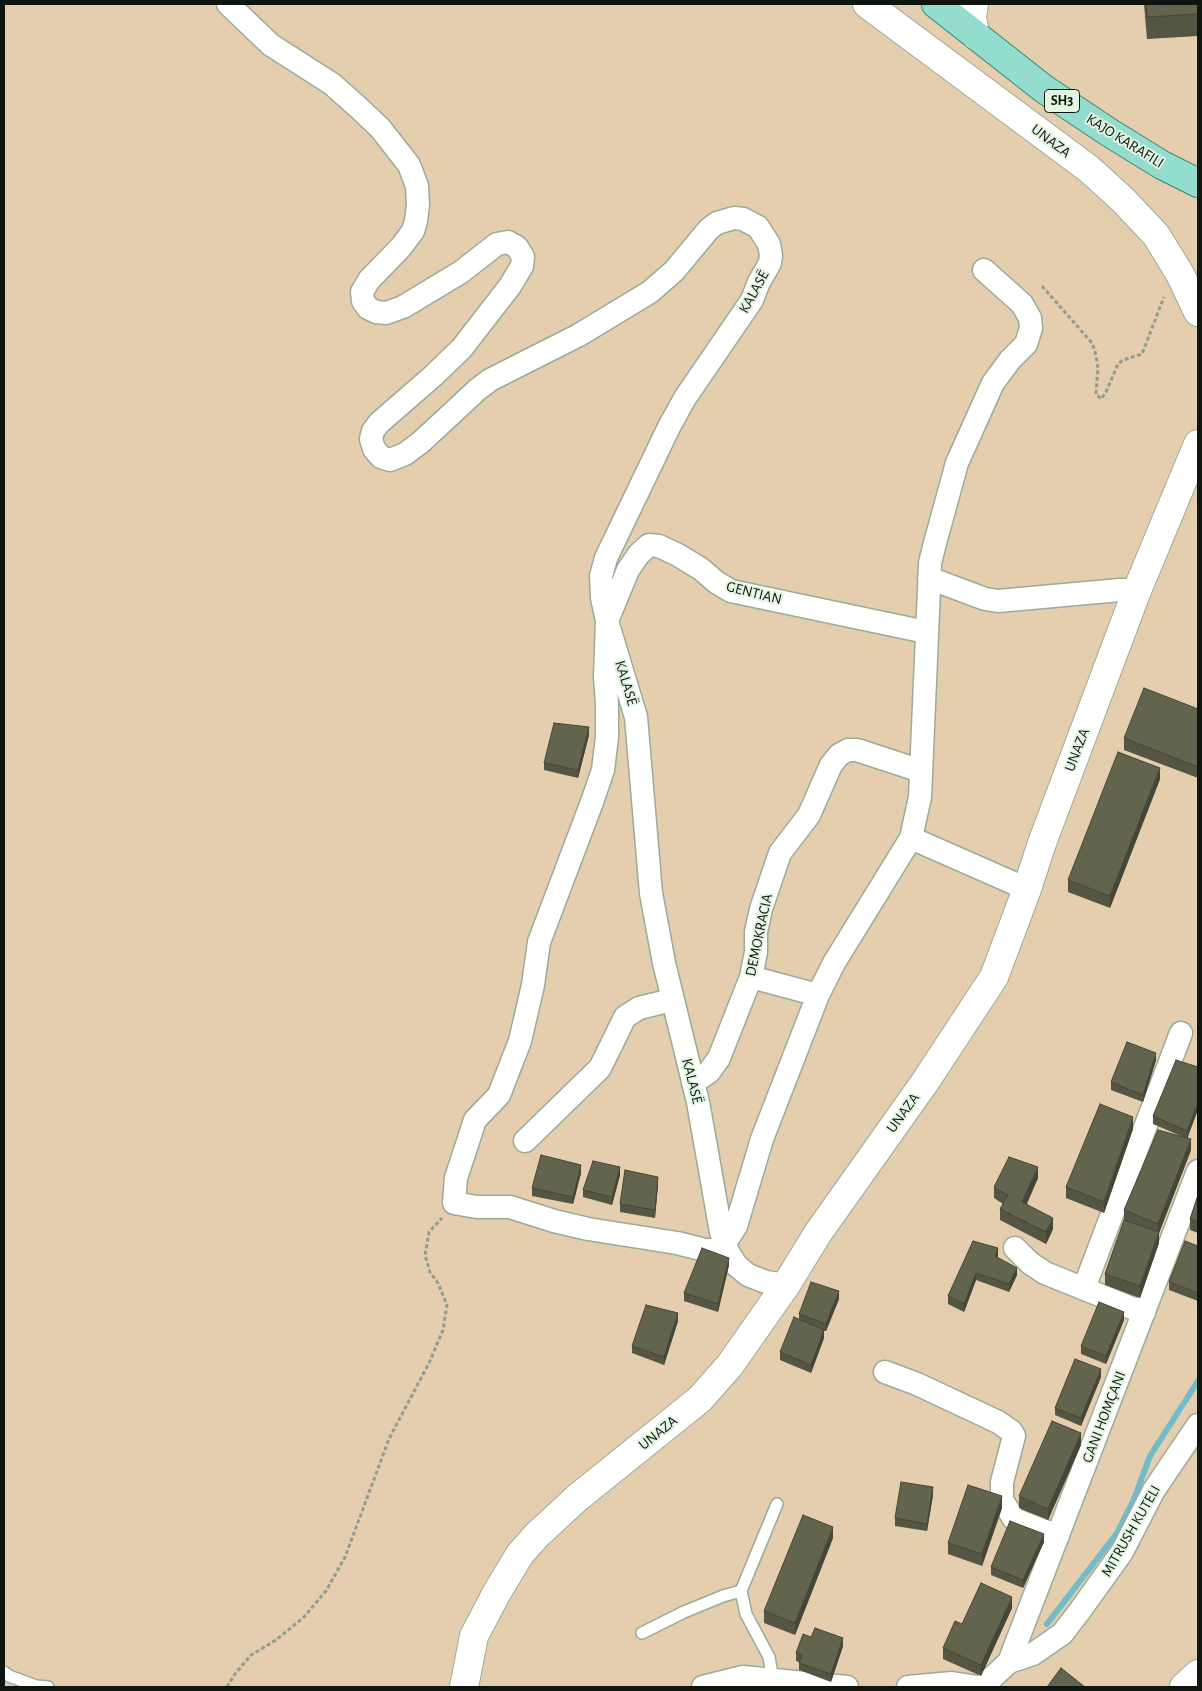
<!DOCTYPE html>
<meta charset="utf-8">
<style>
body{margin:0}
#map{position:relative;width:1202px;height:1691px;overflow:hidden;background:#d6e8d5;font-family:"Alegreya Sans",sans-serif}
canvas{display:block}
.frame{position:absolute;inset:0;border:5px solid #0f160f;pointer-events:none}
</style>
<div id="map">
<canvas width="1202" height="1691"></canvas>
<div class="frame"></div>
</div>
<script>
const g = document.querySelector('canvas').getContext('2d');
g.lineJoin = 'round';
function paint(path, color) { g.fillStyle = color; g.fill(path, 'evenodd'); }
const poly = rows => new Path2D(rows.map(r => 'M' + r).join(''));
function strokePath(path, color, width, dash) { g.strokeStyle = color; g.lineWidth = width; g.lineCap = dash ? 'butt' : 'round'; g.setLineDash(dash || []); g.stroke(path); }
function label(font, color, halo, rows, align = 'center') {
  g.font = font + ' "Alegreya Sans",sans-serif'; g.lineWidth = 4; g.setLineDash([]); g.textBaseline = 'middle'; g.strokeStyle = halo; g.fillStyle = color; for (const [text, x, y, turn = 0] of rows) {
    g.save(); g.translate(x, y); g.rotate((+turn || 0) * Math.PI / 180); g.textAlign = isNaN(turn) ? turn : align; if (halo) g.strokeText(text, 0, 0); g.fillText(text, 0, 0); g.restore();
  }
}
const green = poly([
 [4,4,1198,4,1198,1687,4,1687]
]);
const stream = poly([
 [1047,1624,1117,1533,1134,1499,1150,1456,1198,1381]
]);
const path = poly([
 [1042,286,1092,343,1095,351,1098,368,1096,394,1101,399,1106,392,1118,364,1123,360,1142,354,1164,297],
 [227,1687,235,1674,251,1655,276,1640,304,1617,326,1591,345,1557,389,1439,429,1363,443,1330,447,1305,438,1283,430,1272,425,1255,429,1232,442,1218]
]);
const service = poly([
 [642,1633,684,1612,723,1596,741,1591],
 [4,1672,9,1676,36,1686,48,1687],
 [773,1680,769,1657,746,1614,741,1591,777,1504]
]);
const minor = poly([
 [228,4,271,45,332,84,360,109,380,128,409,165,417,186,418,205,416,221,413,231,401,247,369,280,362,292,363,301,368,308,376,312,386,313,403,307,461,272,497,244,508,242,517,247,523,257,522,266,510,286,462,348,433,376,379,423,373,431,371,439,374,449,381,457,390,460,405,454,421,442,477,390,490,380,579,335,650,292,674,271,709,229,717,223,734,218,743,219,758,227,769,244,771,255,770,263,759,282,752,300,685,398,669,427,606,558,601,576,602,598,607,621,636,717,651,893,664,963,698,1102,721,1232,728,1252,737,1266,748,1275,766,1282,786,1285],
 [929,578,985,599,998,601,1120,590,1129,590,1136,593],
 [926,632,731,591,716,582,701,569,678,555,659,546,649,545,639,554,628,570,607,621,605,677,607,704,607,737,603,770,592,802,539,942,533,985,520,1041,499,1095,475,1120,456,1178,454,1203,477,1207,510,1207,554,1221,588,1229,677,1243,705,1250,714,1250,725,1243,736,1226,762,1139,818,995,834,963,911,838,920,797,929,589,930,563,935,543,957,463,993,383,1010,360,1026,344,1031,328,1030,318,1022,304,984,270],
 [911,838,1027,889],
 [751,977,818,995],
 [693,1083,709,1072,719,1058,751,977,756,952,756,932,761,909,780,853,809,815,831,765,839,755,848,750,857,750,921,771],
 [525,1141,600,1068,625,1017,639,1008,672,1000],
 [1015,1248,1030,1263,1045,1273,1144,1313],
 [1084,1288,1181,1033],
 [885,1372,917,1384,998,1422,1011,1431,1014,1436,1002,1482,1002,1500,1014,1519,1058,1536],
 [1009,1662,1198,1171],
 [703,1687,743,1677,847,1687],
 [908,1687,952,1683,978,1687],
 [982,1687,1009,1662,1033,1654,1062,1634,1079,1612,1122,1552,1154,1490,1198,1425]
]);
const secondary = poly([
 [867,4,1089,169,1123,200,1156,235,1180,274,1198,312],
 [974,4,972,17,975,35],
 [464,1687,474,1636,496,1594,520,1554,537,1535,577,1498,700,1399,730,1365,786,1285,818,1233,925,1082,994,977,1027,889,1042,843,1136,593,1198,444],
 [1184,1687,1198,1674]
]);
const primary = poly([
 [936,4,1044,89,1110,133,1162,165,1198,183]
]);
const wall = poly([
 [1144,4,1198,4,1198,36,1147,39],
 [1198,709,1198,778,1124,750,1124,738],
 [589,735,578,778,544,770,544,763],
 [1160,779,1110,908,1068,892,1068,880],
 [1156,1060,1143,1102,1111,1090,1111,1082],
 [1198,1067,1188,1138,1191,1150,1159,1233,1159,1243,1140,1298,1105,1285,1105,1274,1124,1221,1124,1210,1181,1136,1153,1124,1153,1116],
 [1133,1129,1104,1213,1066,1198,1066,1187],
 [581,1173,573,1204,532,1196,532,1188],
 [620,1175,612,1205,583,1197,583,1190],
 [1038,1178,1027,1204,1053,1229,1046,1244,1000,1220,1000,1209,1003,1204,994,1198,994,1187],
 [658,1184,655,1218,620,1212,620,1204],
 [1198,1195,1198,1233,1190,1230,1190,1219],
 [973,1241,998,1256,997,1258,1017,1275,1009,1292,976,1280,964,1312,948,1304,948,1296],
 [1198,1246,1198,1301,1169,1290,1169,1282],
 [729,1265,718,1312,684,1301,684,1293],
 [839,1299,826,1331,824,1331,824,1338,811,1373,780,1360,780,1352,799,1319,799,1314],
 [1124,1320,1106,1364,1081,1354,1081,1346],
 [678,1321,664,1365,632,1353,632,1346],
 [1101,1377,1081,1426,1055,1415,1055,1408],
 [1081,1445,1048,1520,1019,1508,1019,1496],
 [933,1495,927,1531,895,1526,895,1518],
 [1002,1508,982,1566,948,1554,948,1543],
 [833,1538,795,1635,764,1623,764,1611],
 [1044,1542,1023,1588,991,1575,991,1567],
 [1012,1608,981,1676,943,1659,943,1648,962,1624],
 [843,1646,831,1682,799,1670,799,1662,796,1661,796,1653]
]);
const shadedWall = poly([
 [589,727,589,735,578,778,578,770],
 [1160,768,1160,779,1110,908,1110,896],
 [1156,1053,1156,1060,1143,1102,1143,1095],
 [1198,1102,1198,1110,1187,1139,1187,1131],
 [1133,1117,1133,1129,1104,1213,1104,1202],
 [1191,1139,1191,1150,1159,1233,1159,1243,1140,1298,1140,1286,1158,1234,1158,1224],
 [581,1165,581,1173,573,1204,573,1197],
 [620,1167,620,1175,612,1205,612,1197],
 [1038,1167,1038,1178,1022,1213,1022,1202],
 [658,1177,658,1184,655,1218,655,1210],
 [1053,1218,1053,1229,1046,1244,1046,1232],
 [998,1248,998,1256,995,1264,995,1256],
 [729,1258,729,1265,718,1312,718,1304],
 [1017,1268,1017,1275,1009,1292,1009,1284],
 [976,1273,976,1280,964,1312,964,1304],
 [839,1291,839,1299,826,1331,826,1324],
 [1124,1312,1124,1320,1106,1364,1106,1356],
 [678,1313,678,1321,664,1365,664,1357],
 [824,1330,824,1338,811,1373,811,1365],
 [1101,1369,1101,1377,1081,1426,1081,1418],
 [1081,1433,1081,1445,1048,1520,1048,1509],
 [933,1487,933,1495,927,1531,927,1524],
 [1002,1496,1002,1508,982,1566,982,1554],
 [833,1527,833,1538,795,1635,795,1623],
 [1044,1534,1044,1542,1023,1588,1023,1580],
 [1012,1597,1012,1608,981,1676,981,1665],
 [843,1638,843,1646,831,1682,831,1674]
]);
const building = poly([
 [1146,4,1198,4,1198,14,1147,17,1146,4],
 [1144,688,1198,709,1198,767,1124,738,1144,688],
 [554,723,589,727,578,770,544,763,554,723],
 [1118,752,1160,768,1110,896,1068,880,1118,752],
 [1127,1042,1156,1053,1143,1095,1111,1082,1127,1042],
 [1176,1060,1198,1067,1198,1102,1187,1131,1153,1116,1176,1060],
 [1100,1104,1133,1117,1104,1202,1066,1187,1100,1104],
 [1158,1130,1191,1139,1158,1224,1124,1210,1158,1130],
 [541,1155,581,1165,573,1197,532,1188,541,1155],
 [1009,1157,1038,1167,1022,1202,1053,1218,1046,1232,1000,1209,1008,1195,994,1187,1009,1157],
 [593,1161,620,1167,612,1197,583,1190,593,1161],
 [625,1170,658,1177,655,1210,620,1204,625,1170],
 [1198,1195,1198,1222,1190,1219,1198,1195],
 [1124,1220,1159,1232,1140,1286,1105,1274,1124,1220],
 [973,1241,998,1248,995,1256,1017,1268,1009,1284,976,1273,964,1304,948,1296,973,1241],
 [1185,1241,1198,1246,1198,1293,1169,1282,1185,1241],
 [702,1248,729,1258,718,1304,684,1293,702,1248],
 [811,1282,839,1291,826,1324,799,1314,811,1282],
 [1099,1302,1124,1312,1106,1356,1081,1346,1099,1302],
 [646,1305,678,1313,664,1357,632,1346,646,1305],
 [794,1317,824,1330,811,1365,780,1352,794,1317],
 [1075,1359,1101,1369,1081,1418,1055,1408,1075,1359],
 [1052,1421,1081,1433,1048,1509,1019,1496,1052,1421],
 [901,1482,933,1487,927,1524,895,1518,901,1482],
 [968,1485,1002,1496,982,1554,948,1543,968,1485],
 [803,1515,833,1527,795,1623,764,1611,803,1515],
 [1010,1521,1044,1534,1023,1580,991,1567,1010,1521],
 [981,1583,1012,1597,981,1665,943,1648,955,1621,962,1624,981,1583],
 [815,1628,843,1638,831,1674,799,1663,802,1655,796,1653,803,1634,811,1637,815,1628],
 [1061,1668,1085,1687,1047,1687,1061,1668]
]);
const shields = [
 [1062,101,35]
];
const shieldNames = [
 ["SH3",1062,101]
];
const streetNames = [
 ["UNAZA",1051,141,37],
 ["KAJO KARAFILI",1125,141,32],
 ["KALASË",754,292,-61],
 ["GENTIAN",754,593,14],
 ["KALASË",626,683,73],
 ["UNAZA",1077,750,-69],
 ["DEMOKRACIA",759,935,-78],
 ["KALASË",692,1081,76],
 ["UNAZA",903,1113,-54],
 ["GANI HOMÇANI",1104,1417,-69],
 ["UNAZA",658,1433,-39],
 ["MITRUSH KUTELI",1131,1531,-60]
];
paint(green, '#e4cead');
strokePath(stream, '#72bbc8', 6);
strokePath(service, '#9aab99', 14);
strokePath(minor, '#9aab99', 25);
strokePath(secondary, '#9aab99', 30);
strokePath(primary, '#378774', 30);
strokePath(path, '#909e8f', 3, [4, 2.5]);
strokePath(service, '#fff', 11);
strokePath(minor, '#fff', 22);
strokePath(secondary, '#fff', 28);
strokePath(primary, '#94dccd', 28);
paint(wall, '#545643');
paint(shadedWall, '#454637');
paint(building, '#62644e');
strokePath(building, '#454637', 1);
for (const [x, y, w] of shields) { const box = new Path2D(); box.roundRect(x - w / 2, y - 11.5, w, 23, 4); g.fillStyle = '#e3f6e2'; g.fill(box); strokePath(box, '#0f160f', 1); }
label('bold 14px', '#0f160f', null, shieldNames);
label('15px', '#0f160f', '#e3f6e2', streetNames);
</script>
